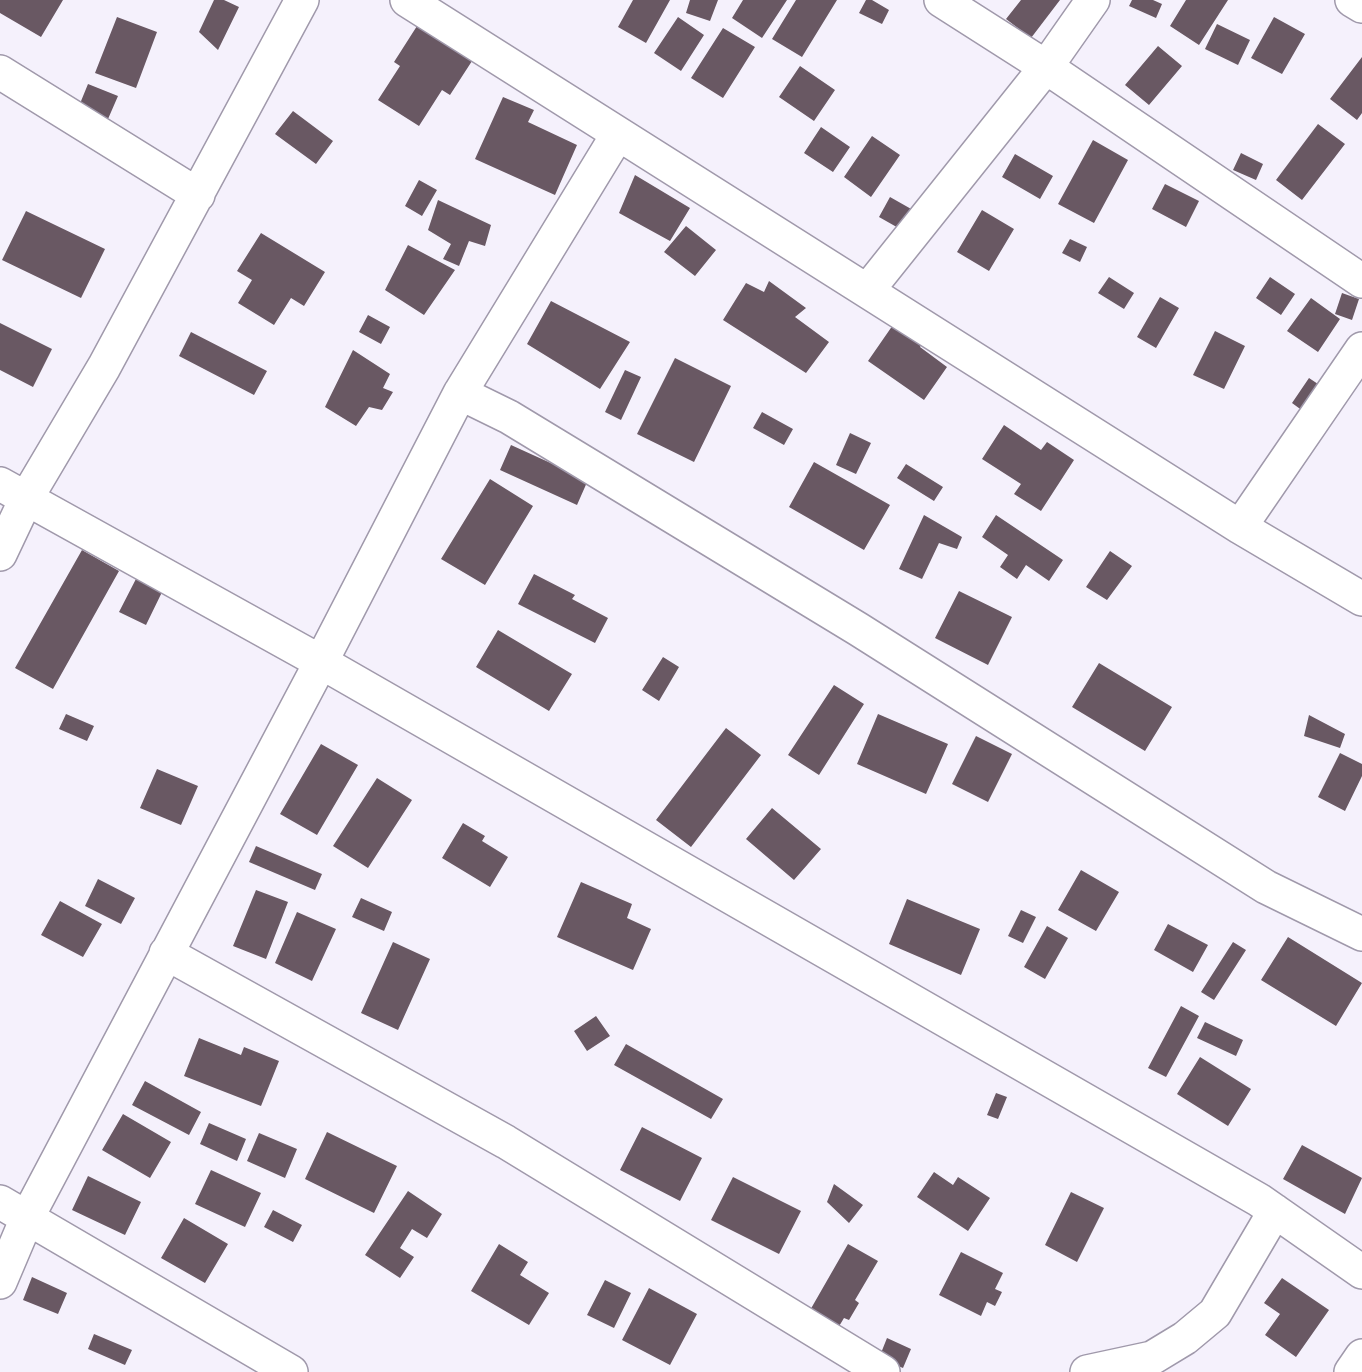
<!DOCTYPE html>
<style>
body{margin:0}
canvas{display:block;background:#f5f1fc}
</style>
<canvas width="1362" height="1372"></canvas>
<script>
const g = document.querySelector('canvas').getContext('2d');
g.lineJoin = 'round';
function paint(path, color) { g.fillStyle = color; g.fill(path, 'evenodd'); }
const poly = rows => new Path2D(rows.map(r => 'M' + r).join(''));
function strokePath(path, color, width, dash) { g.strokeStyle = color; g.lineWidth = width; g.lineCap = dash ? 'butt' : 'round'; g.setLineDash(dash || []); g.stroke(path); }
const building = poly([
 [0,0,63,0,41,37,0,13],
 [214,0,224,0,239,7,218,50,199,32],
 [633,0,670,0,646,43,618,27],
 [690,0,718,0,710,21,686,13],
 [743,0,787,0,762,38,732,18],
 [796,0,837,0,802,57,772,39],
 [866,0,872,0,889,10,882,24,859,13],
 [1021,0,1060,0,1031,38,1006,19],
 [1132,0,1153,0,1162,4,1156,18,1129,6],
 [1186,0,1228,0,1199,45,1170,26],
 [117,17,157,32,136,88,95,73],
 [678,17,704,35,681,71,654,53],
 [1274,17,1305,34,1282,74,1251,58],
 [1217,24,1250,40,1238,65,1205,49],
 [417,26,472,61,450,95,442,90,419,126,378,100,400,66,394,62],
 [723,28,755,47,723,98,691,78],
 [1158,46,1182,66,1149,105,1125,85],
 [1362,57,1362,113,1357,120,1330,99],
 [800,66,835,90,814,121,779,97],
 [88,84,118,96,108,119,79,106],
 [503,97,534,110,528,122,577,145,555,195,475,159],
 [293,111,333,141,316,164,275,134],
 [1318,124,1345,144,1302,200,1276,180],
 [821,127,850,147,833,172,804,153],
 [872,136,900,155,871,197,844,177],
 [1093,140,1128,160,1094,223,1058,204],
 [1241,153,1263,164,1256,180,1233,170],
 [1015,154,1053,176,1040,199,1002,177],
 [635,175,690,208,670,241,619,213],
 [419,180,437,190,422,216,405,206],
 [1165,184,1199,201,1186,227,1152,209],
 [890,197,920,214,909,234,879,217],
 [438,200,491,225,485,246,469,241,459,266,443,259,451,244,428,230],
 [982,210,1014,229,989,271,957,252],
 [26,211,105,249,81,298,2,260],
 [686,226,716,250,695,276,664,252],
 [261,233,325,272,304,306,291,298,274,325,238,303,252,280,237,271],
 [1070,239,1087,247,1080,262,1062,253],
 [408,245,455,270,424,315,385,290],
 [1109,277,1134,293,1124,309,1098,293],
 [1270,277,1295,294,1281,315,1256,298],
 [769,281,806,308,795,317,829,342,806,373,723,320,746,283,764,292],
 [1342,293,1359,299,1352,320,1335,314],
 [1160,297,1179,308,1156,348,1137,337],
 [1311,298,1340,319,1318,352,1287,331],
 [551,301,630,342,600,389,527,344],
 [368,315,390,327,381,344,359,332],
 [895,322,924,341,920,347,947,367,924,400,868,361],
 [0,323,52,349,33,387,0,370],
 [1215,331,1245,346,1224,389,1193,375],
 [191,332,267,371,254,395,179,356],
 [353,350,390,374,383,388,393,392,382,410,369,407,356,426,325,407],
 [675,358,731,386,694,462,637,434],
 [625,370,641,377,621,420,605,412],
 [1309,378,1324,388,1307,414,1292,403],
 [762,412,793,429,784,445,753,428],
 [1004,425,1041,450,1047,442,1074,460,1041,511,1014,494,1021,484,982,459],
 [850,433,871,443,856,474,836,465],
 [511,445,588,480,577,505,500,470],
 [814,462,890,505,864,550,789,507],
 [906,464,943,487,934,501,897,478],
 [490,479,533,506,485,585,441,559],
 [924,515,962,537,957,549,939,543,922,579,899,569],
 [996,515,1063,560,1049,581,1026,565,1017,579,1000,567,1008,555,982,537],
 [82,550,119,571,53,689,15,668],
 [1110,551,1132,566,1107,600,1086,587],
 [534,574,575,595,572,599,608,618,595,643,518,604],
 [138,575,164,588,146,625,119,612],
 [959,591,1012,617,988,665,935,638],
 [498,630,572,674,549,711,476,667],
 [663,657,679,667,659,701,642,690],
 [1099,663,1172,707,1145,751,1072,707],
 [834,685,864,704,819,775,788,755],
 [66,714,94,726,87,741,59,729],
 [878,714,948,744,926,794,857,764],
 [1309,715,1345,734,1340,748,1304,736],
 [726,728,761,755,691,847,656,820],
 [976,736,1012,754,988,802,952,784],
 [321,744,358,765,317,835,280,814],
 [1340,753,1362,764,1362,776,1345,811,1318,797],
 [157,769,198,786,181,825,140,808],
 [377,778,412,800,368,868,333,846],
 [772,808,821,849,794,880,746,839],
 [463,823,485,836,482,841,508,857,490,887,442,858],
 [256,846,322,874,315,890,249,862],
 [1081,870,1119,892,1096,931,1058,910],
 [98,879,135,898,121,924,85,906],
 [581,882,632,904,627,918,651,929,633,970,557,937],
 [256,890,288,902,266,959,233,946],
 [361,898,392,912,384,931,352,917],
 [907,899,980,929,961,975,889,944],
 [60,901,102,924,83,957,41,935],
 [1021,910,1036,917,1023,943,1008,936],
 [297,912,336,929,312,981,275,963],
 [1168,924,1208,945,1193,972,1154,950],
 [1047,926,1068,938,1045,979,1024,967],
 [1288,937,1362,983,1336,1026,1261,980],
 [393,942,430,959,398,1030,361,1013],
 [1233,942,1246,950,1214,1000,1201,992],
 [1181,1006,1199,1016,1166,1077,1148,1068],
 [596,1016,610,1036,587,1051,574,1031],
 [1205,1022,1243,1040,1236,1056,1197,1038],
 [199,1038,241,1055,244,1047,279,1061,261,1106,184,1076],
 [626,1044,723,1099,711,1119,614,1065],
 [1200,1057,1251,1089,1228,1126,1177,1094],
 [145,1081,201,1112,189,1135,132,1105],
 [996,1093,1007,1097,998,1119,987,1115],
 [123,1114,171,1142,150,1178,102,1150],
 [209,1123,246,1139,237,1161,200,1144],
 [642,1127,702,1158,680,1201,620,1170],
 [327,1132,397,1166,374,1213,305,1179],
 [259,1133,297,1149,285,1178,247,1161],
 [1302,1145,1362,1178,1345,1214,1283,1179],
 [211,1170,261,1193,245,1227,195,1204],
 [934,1172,953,1185,958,1177,990,1198,968,1231,917,1197],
 [88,1176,141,1202,125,1235,72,1210],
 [733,1177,801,1211,779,1254,711,1220],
 [834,1184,863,1205,849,1223,827,1202],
 [408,1191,442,1214,427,1238,412,1229,400,1248,414,1257,400,1278,365,1255],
 [1071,1192,1104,1208,1077,1262,1045,1245],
 [273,1210,302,1225,293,1242,264,1227],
 [184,1218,228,1244,205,1283,161,1258],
 [499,1244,528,1262,520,1275,549,1293,529,1325,471,1291],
 [848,1244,878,1261,855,1300,859,1303,849,1320,844,1318,838,1328,809,1312],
 [961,1252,1003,1273,995,1289,1002,1292,995,1306,987,1302,981,1316,939,1295],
 [32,1277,67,1293,58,1314,23,1300],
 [1282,1278,1329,1310,1296,1357,1265,1335,1280,1314,1264,1303],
 [605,1280,631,1293,614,1328,587,1315],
 [649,1288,697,1314,670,1365,622,1340],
 [94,1334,132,1350,125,1365,88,1349],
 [887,1338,911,1349,903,1368,879,1358]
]);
const minor = poly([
 [407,0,1240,527,1362,599],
 [941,0,1046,67,1362,281],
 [1352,0,1362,6],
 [0,72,198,195],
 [867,291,1046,67,1093,0],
 [460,393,618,134],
 [0,484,321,662,1259,1200,1362,1272],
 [1240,527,1362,349],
 [0,554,27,497,104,367,302,0],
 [166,953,506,1142,883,1372],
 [0,1202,291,1372],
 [0,1282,28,1216,321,662,460,393,509,417,858,629,1266,887,1362,934],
 [1087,1372,1152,1358,1185,1338,1215,1313,1275,1211],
 [1351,1372,1362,1356]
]);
paint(building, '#695863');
strokePath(minor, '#a099ab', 36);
strokePath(minor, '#fff', 33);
</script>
